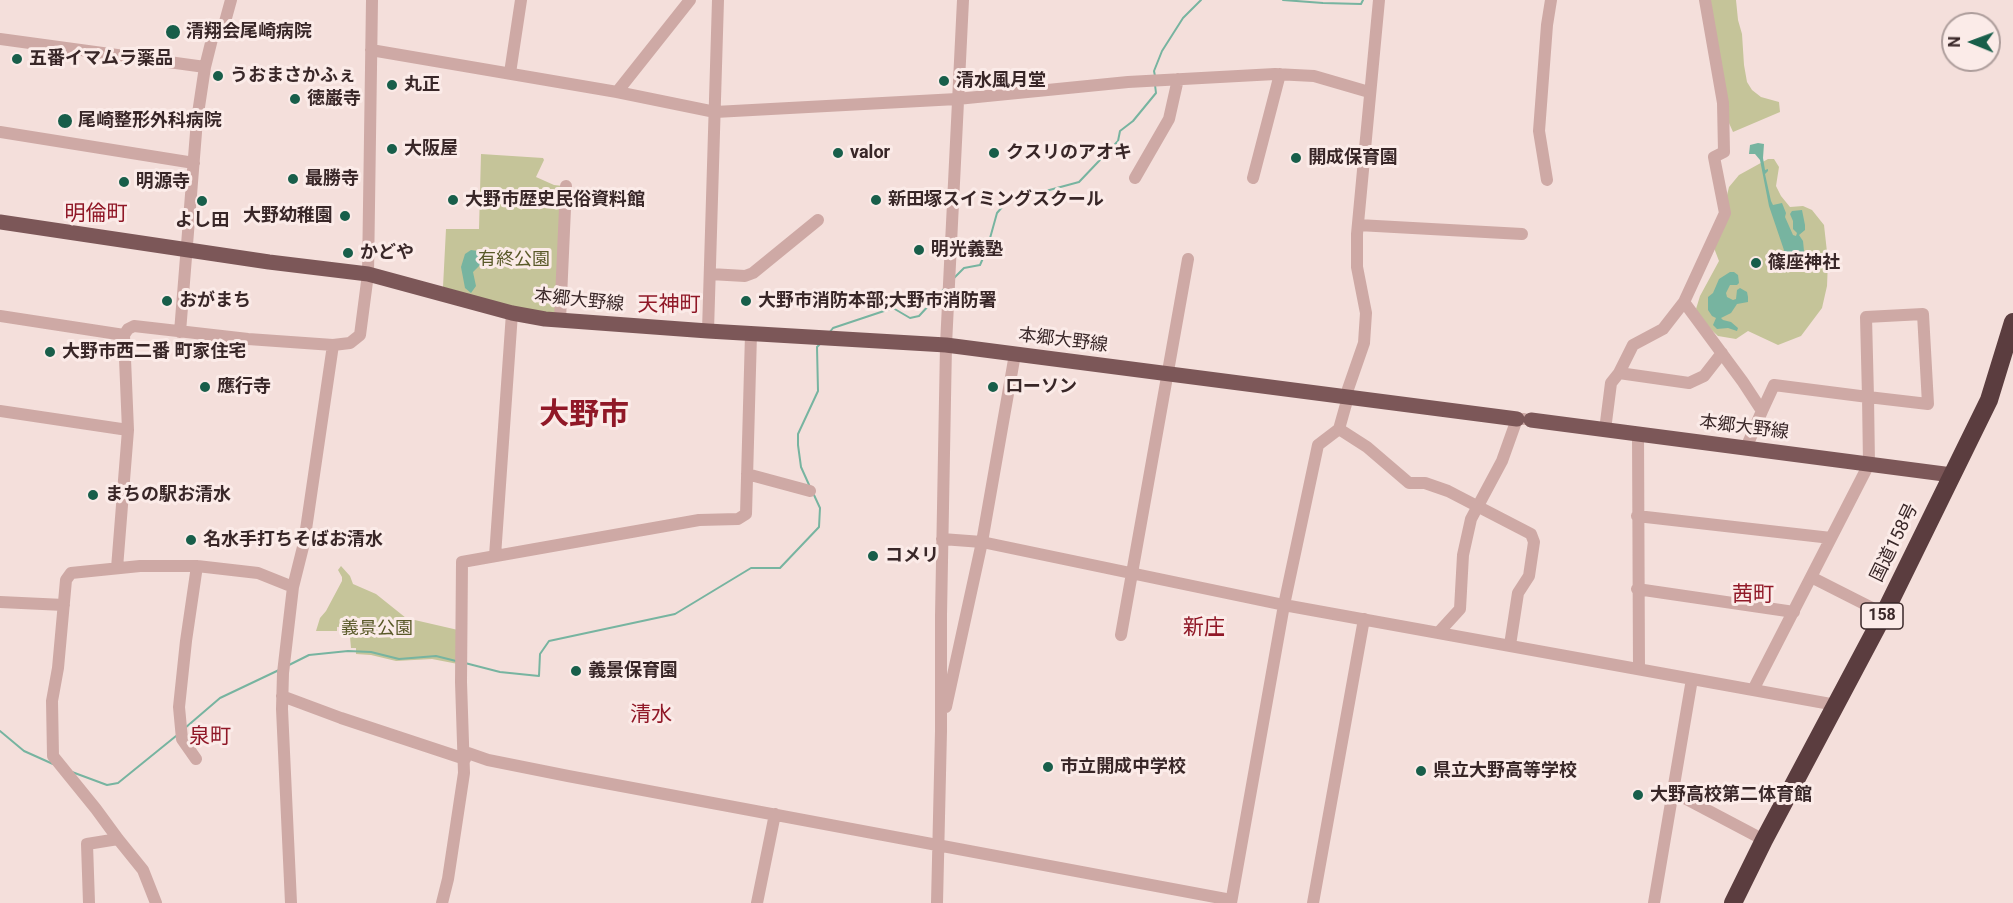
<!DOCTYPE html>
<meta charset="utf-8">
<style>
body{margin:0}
#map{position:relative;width:2013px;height:903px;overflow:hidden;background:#f4dfdb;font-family:Roboto,sans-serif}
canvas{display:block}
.north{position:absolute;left:1941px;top:12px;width:60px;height:60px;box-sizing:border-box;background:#fbebe8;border:2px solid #ad9d9b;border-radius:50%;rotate:271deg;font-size:16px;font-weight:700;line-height:24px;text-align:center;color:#392728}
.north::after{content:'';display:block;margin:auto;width:21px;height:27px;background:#185e4a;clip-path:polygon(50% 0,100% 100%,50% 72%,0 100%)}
</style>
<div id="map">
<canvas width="2013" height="903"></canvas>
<div class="north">N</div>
</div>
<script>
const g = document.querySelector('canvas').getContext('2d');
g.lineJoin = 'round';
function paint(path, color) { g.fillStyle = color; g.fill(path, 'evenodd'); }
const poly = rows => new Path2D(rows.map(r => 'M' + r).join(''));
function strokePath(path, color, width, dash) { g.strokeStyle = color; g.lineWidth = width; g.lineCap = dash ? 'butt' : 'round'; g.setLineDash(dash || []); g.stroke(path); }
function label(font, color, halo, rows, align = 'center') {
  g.font = font + ' Roboto,"Noto Sans JP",sans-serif'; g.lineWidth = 6; g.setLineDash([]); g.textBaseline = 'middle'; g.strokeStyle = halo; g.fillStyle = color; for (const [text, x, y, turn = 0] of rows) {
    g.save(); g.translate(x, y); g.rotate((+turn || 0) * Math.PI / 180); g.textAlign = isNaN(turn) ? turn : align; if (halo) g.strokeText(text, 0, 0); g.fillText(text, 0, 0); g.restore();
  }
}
const green = poly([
 [1702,0,1736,0,1738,20,1742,34,1744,65,1747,82,1752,90,1761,97,1779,102,1780,112,1733,132,1725,114],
 [481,154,543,158,544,160,536,177,554,185,563,186,557,314,533,313,443,287,446,229,479,229],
 [1768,159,1774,159,1779,167,1776,186,1781,196,1790,207,1803,206,1812,210,1824,225,1828,261,1827,286,1822,308,1801,336,1778,345,1748,331,1736,339,1718,336,1705,324,1696,309,1700,296,1719,261,1714,248,1729,187,1739,175],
 [341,566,350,576,353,584,376,594,406,618,458,630,458,664,432,659,396,661,371,655,356,654,356,648,351,648,349,626,337,627,337,631,316,631,320,618,326,611,342,581,342,577,338,570]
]);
const water = poly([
 [1758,143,1764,144,1763,158,1765,170,1768,169,1768,171,1765,174,1771,201,1773,205,1782,203,1786,213,1785,217,1793,235,1796,236,1797,233,1793,229,1793,221,1790,214,1792,211,1802,210,1805,225,1805,230,1799,235,1803,241,1804,251,1804,258,1802,261,1792,262,1787,259,1769,206,1760,160,1755,154,1749,154,1750,145],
 [471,250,478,251,480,254,482,263,473,272,476,286,471,293,465,288,461,267,465,254],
 [1730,272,1734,272,1738,275,1739,283,1737,285,1730,285,1726,293,1727,297,1733,300,1736,299,1737,290,1740,288,1747,292,1748,297,1748,302,1737,304,1731,313,1721,318,1723,320,1731,322,1738,328,1737,331,1728,328,1717,329,1713,325,1716,318,1712,316,1708,310,1708,297,1713,293,1719,279]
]);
const stream = poly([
 [1283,0,1323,3,1361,4,1363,0],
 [1155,76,1154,71,1162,51,1183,18,1201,0],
 [954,278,964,268,980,265,987,249,997,213,1009,199,1026,192,1042,192,1079,182,1118,141,1120,131,1133,121,1156,93,1155,85],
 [829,333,833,328,893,308,910,318,919,316,944,289],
 [810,487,801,467,798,445,798,434,818,391,817,347,820,344],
 [465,663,500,672,539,676,540,654,549,641,675,614,751,568,780,568,819,527,820,508,814,495],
 [289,665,309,655,348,651,371,652,399,659,436,656,456,661],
 [185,728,220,698,279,670],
 [0,731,24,751,53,764],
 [72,772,107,785,118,783,176,736]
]);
const minor = poly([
 [0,39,205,67],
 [371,50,617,92,715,112,957,99,1128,82,1275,74,1314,76,1369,92],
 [510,73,521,0],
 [617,92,690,0],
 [0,132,194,163],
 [1135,178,1169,119,1178,79],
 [1253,178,1280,74],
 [1547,180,1539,131,1547,25,1551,0],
 [1358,225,1522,234],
 [710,274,745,276,753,273,818,220],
 [1684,302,1743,382,1762,411,1746,448],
 [0,316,124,335,128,329,134,326,248,339,333,345,350,343,360,335,368,274,372,0],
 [560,320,566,186],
 [708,331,718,0],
 [180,332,197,120,205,67,212,39,214,34,223,29,231,0],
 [1619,373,1689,383,1704,376,1722,353],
 [0,411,128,430],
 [1339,429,1367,447,1409,483,1425,483,1448,491,1531,534,1534,542,1529,576,1518,593,1510,645],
 [1605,430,1611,383,1619,373,1633,345,1663,329,1684,302,1725,213,1714,157,1724,152,1723,103,1705,0],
 [1638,434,1639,669],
 [747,474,810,491],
 [1637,516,1831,538],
 [942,539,982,542,1284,605,1836,705],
 [495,556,512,313],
 [117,568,128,430,124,335],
 [1811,577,1884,614],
 [1637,589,1794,612],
 [0,602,64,605],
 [1439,632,1460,609,1463,555,1471,519,1502,461,1517,419,1524,419],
 [1121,635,1188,259],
 [1753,690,1869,464,1868,397,1866,317,1923,314,1928,404,1868,397,1774,385,1762,411],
 [282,696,341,718,465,759],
 [946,707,982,542,1015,354],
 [465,752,488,760,568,776,1231,900],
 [196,759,182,739,179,707,186,641,197,566],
 [1673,792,1764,840],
 [89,903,87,844,118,839],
 [156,903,143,870,118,839,96,809,53,756,52,701,58,668,66,580,71,573,140,566,197,566,258,573,293,587],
 [291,903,282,709,283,673,293,587,304,543,333,345],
 [442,903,448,879,464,773,461,682,462,562,699,520,738,519,746,514,751,334],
 [757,903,775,814],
 [937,903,941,731,941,616,946,345,963,0],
 [1231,903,1284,605,1318,445,1339,429,1348,397,1348,389,1364,343,1366,313,1357,267,1357,234,1379,0],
 [1313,903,1364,619],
 [1654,903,1692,679]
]);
const major = poly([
 [0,222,269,262,368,274,512,313,545,319,708,331,946,345,1517,419],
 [1531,420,1952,475]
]);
const highway = poly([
 [1733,903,1764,840,1884,614,1989,400,2013,322]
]);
const markers = [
 [173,32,8,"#185e4a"],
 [17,59,6,"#185e4a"],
 [218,76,6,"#185e4a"],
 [944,81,6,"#185e4a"],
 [392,85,6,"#185e4a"],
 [295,99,6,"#185e4a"],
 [65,121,8,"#185e4a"],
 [392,149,6,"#185e4a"],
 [838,153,6,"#185e4a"],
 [994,153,6,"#185e4a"],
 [1296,158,6,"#185e4a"],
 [293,179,6,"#185e4a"],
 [124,182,6,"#185e4a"],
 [453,200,6,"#185e4a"],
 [876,200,6,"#185e4a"],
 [202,201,6,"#185e4a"],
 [345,216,6,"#185e4a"],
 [919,250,6,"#185e4a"],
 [348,253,6,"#185e4a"],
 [1756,263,6,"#185e4a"],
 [167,301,6,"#185e4a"],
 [746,301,6,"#185e4a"],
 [50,352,6,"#185e4a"],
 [205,387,6,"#185e4a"],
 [993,387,6,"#185e4a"],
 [93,495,6,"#185e4a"],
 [191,540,6,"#185e4a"],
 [873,556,6,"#185e4a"],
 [576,671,6,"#185e4a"],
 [1048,767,6,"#185e4a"],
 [1421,771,6,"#185e4a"],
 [1638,795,6,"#185e4a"]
];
const shields = [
 [1882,616,42]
];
const shieldNames = [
 ["158",1882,616]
];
const poiNames = [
 ["清翔会尾崎病院",186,32],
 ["五番イマムラ薬品",29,59],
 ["うおまさかふぇ",230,76],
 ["清水風月堂",956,81],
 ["丸正",404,85],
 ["徳巌寺",307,99],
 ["尾崎整形外科病院",78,121],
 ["大阪屋",404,149],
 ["valor",850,153],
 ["クスリのアオキ",1006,153],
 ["開成保育園",1308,158],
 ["最勝寺",305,179],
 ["明源寺",136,182],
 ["大野市歴史民俗資料館",465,200],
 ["新田塚スイミングスクール",888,200],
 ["大野幼稚園",333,216,"right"],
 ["よし田",202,221,"center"],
 ["明光義塾",931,250],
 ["かどや",360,253],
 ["篠座神社",1768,263],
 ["おがまち",179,301],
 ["大野市消防本部;大野市消防署",758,301],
 ["大野市西二番 町家住宅",62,352],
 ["應行寺",217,387],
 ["ローソン",1005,387],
 ["まちの駅お清水",105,495],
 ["名水手打ちそばお清水",203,540],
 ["コメリ",885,556],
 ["義景保育園",588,671],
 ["市立開成中学校",1060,767],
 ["県立大野高等学校",1433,771],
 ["大野高校第二体育館",1650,795]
];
const parkNames = [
 ["有終公園",514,260],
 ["義景公園",377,629]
];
const streetNames = [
 ["本郷大野線",579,301,6],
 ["本郷大野線",1063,341,7],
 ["本郷大野線",1744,428,7],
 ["国道158号",1895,543,-64]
];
const quarterNames = [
 ["明倫町",96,215],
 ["天神町",669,306],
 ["茜町",1753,596],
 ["新庄",1204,629],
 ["清水",651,716],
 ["泉町",210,738]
];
const townNames = [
 ["大野市",584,416]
];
paint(green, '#c5c499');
paint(water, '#77b4a0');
strokePath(stream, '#77b4a0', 2);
strokePath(minor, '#cea9a5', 12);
strokePath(major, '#7c5758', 15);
strokePath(highway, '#5b3d3f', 18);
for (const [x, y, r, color] of markers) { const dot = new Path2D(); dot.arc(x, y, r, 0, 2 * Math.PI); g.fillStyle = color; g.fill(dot); strokePath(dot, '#fbebe8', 2); }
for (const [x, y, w] of shields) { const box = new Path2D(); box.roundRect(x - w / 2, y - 13, w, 26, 4.5); g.fillStyle = '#fbebe8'; g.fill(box); strokePath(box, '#392728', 1.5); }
label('bold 16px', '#392728', null, shieldNames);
label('bold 18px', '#392728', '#fbebe8', poiNames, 'left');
label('18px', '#595928', '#fbebe8', parkNames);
label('18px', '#392728', '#fbebe8', streetNames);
label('21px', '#901827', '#fbebe8', quarterNames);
label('bold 30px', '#901827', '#fbebe8', townNames);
</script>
